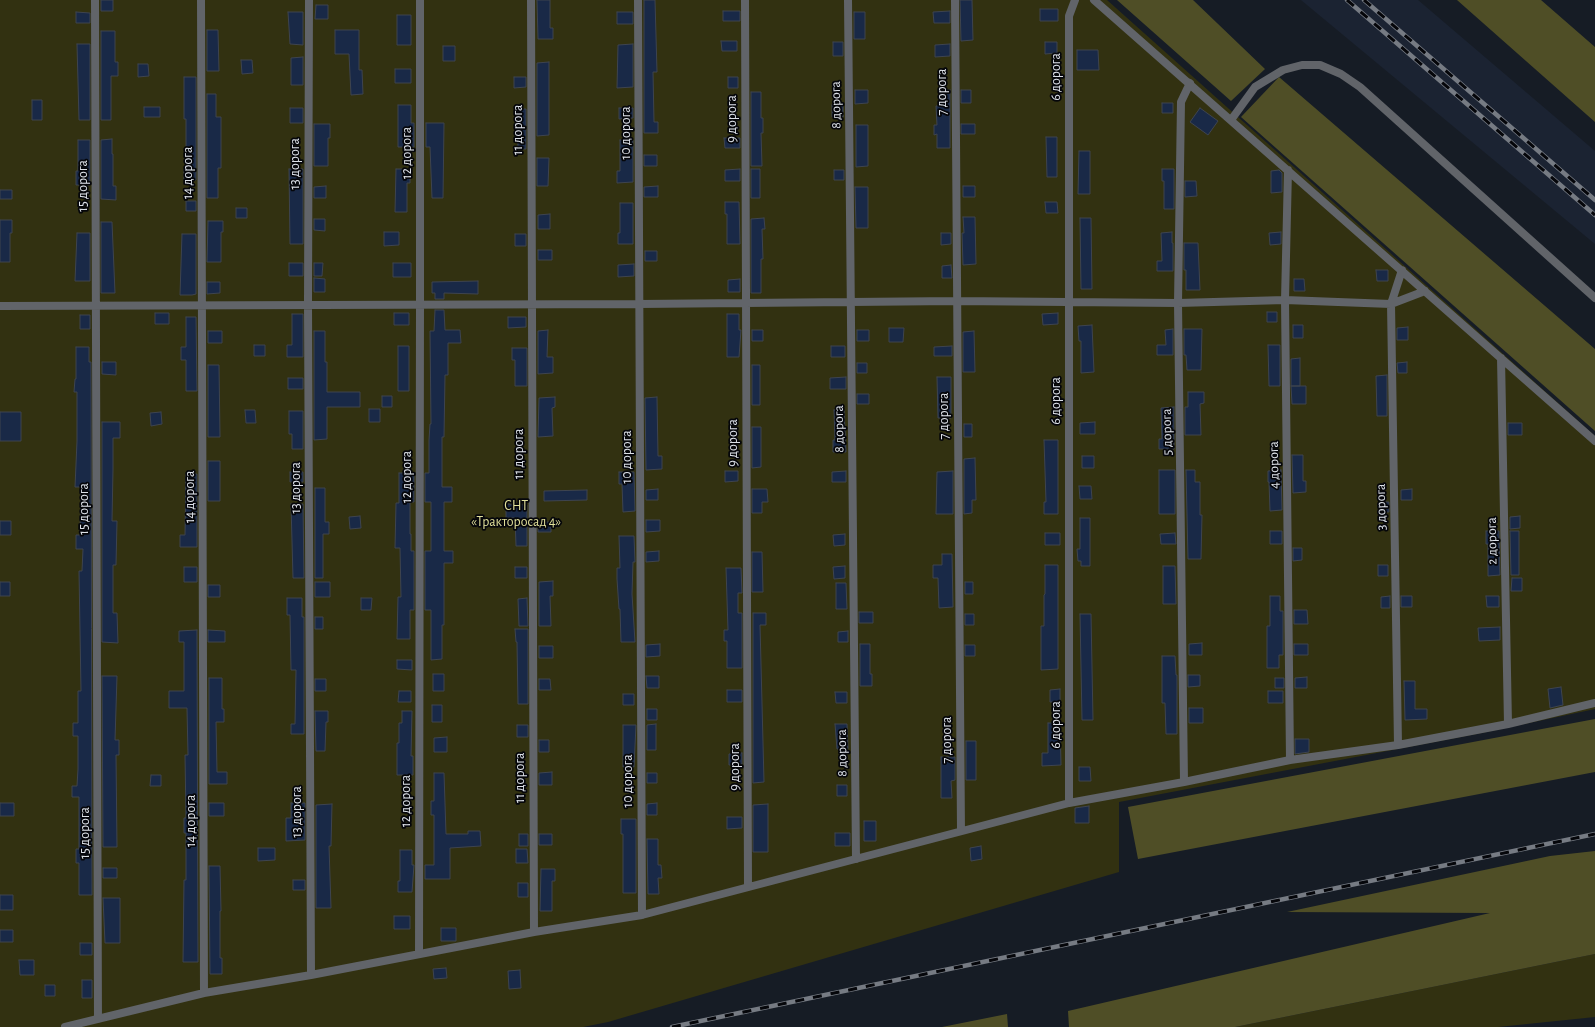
<!DOCTYPE html>
<meta charset="utf-8">
<style>
body{margin:0}
canvas{display:block;background:#161c25}
</style>
<canvas width="1595" height="1027"></canvas>
<script>
const g = document.querySelector('canvas').getContext('2d');
g.lineJoin = 'round';
function paint(path, color) { g.fillStyle = color; g.fill(path, 'evenodd'); }
const poly = rows => new Path2D(rows.map(r => 'M' + r).join(''));
function strokePath(path, color, width, dash) { g.strokeStyle = color; g.lineWidth = width; g.lineCap = dash ? 'butt' : 'round'; g.setLineDash(dash || []); g.stroke(path); }
function label(font, color, halo, rows, align = 'center') {
  g.font = font + ' "Alegreya Sans",sans-serif'; g.lineWidth = 3.5; g.setLineDash([]); g.textBaseline = 'middle'; g.strokeStyle = halo; g.fillStyle = color; for (const [text, x, y, turn = 0] of rows) {
    g.save(); g.translate(x, y); g.rotate((+turn || 0) * Math.PI / 180); g.textAlign = isNaN(turn) ? turn : align; if (halo) g.strokeText(text, 0, 0); g.fillText(text, 0, 0); g.restore();
  }
}
const built = poly([
 [1301,0,1418,0,1595,151,1595,244]
]);
const green = poly([
 [0,0,1107,0,1595,436,1595,709,1482,733,1119,802,1119,872,608,1022,583,1027,0,1027],
 [1595,954,1595,1017,1498,1027,1235,1027]
]);
const forest = poly([
 [1117,0,1193,0,1265,69,1231,101],
 [1457,0,1541,0,1595,47,1595,122],
 [1279,77,1595,349,1595,431,1241,117],
 [1595,719,1595,772,1138,859,1128,807],
 [1595,851,1595,954,1235,1027,1069,1027,1068,1011,1490,913,1287,912,1550,856],
 [1007,1014,1008,1027,942,1027]
]);
const building = poly([
 [101,0,113,0,113,11,101,11,101,0],
 [537,0,550,0,550,28,553,28,553,39,538,39,537,0],
 [644,0,655,0,657,72,653,72,654,122,658,122,658,133,644,133,644,0],
 [960,0,972,0,973,40,961,41,960,0],
 [316,5,328,5,328,19,315,19,316,5],
 [1040,9,1058,9,1058,21,1040,21,1040,9],
 [723,11,740,11,740,21,723,21,723,11],
 [950,11,950,23,934,23,933,12,950,11],
 [76,12,90,13,90,23,76,23,76,12],
 [288,12,303,12,303,45,290,44,288,12],
 [617,12,633,12,633,24,617,24,617,12],
 [854,12,865,12,865,39,854,39,854,12],
 [397,15,411,15,411,45,397,45,397,15],
 [207,30,218,30,219,71,207,71,207,30],
 [335,30,359,30,359,70,362,70,363,94,351,95,349,54,335,54,335,30],
 [101,31,115,31,115,62,118,62,118,76,111,76,111,120,101,120,101,31],
 [721,41,737,41,737,51,722,51,721,41],
 [833,42,843,42,843,56,833,56,833,42],
 [1045,42,1057,42,1057,53,1045,54,1045,42],
 [77,44,90,44,90,120,79,120,77,44],
 [633,44,633,87,617,88,618,45,633,44],
 [950,44,950,56,935,57,935,45,950,44],
 [443,46,455,46,455,61,443,61,443,46],
 [1077,50,1098,50,1099,70,1077,70,1077,50],
 [303,57,303,85,291,85,291,58,303,57],
 [241,60,252,60,253,73,242,74,241,60],
 [549,62,549,135,537,136,537,63,549,62],
 [138,64,148,64,149,76,138,77,138,64],
 [395,69,411,69,411,83,395,83,395,69],
 [184,77,196,77,196,180,184,180,184,169,186,169,186,119,184,119,184,77],
 [514,77,526,77,526,87,514,88,514,77],
 [728,77,738,77,738,88,728,88,728,77],
 [855,90,868,90,868,103,855,104,855,90],
 [950,90,950,148,937,148,937,134,934,135,934,125,937,125,936,106,940,106,940,91,950,90],
 [961,90,971,90,971,103,961,103,961,90],
 [751,92,761,92,761,118,763,118,763,133,761,133,762,166,751,166,751,92],
 [207,94,216,94,216,117,221,117,221,168,218,168,218,198,207,198,207,94],
 [32,100,42,100,42,120,32,120,32,100],
 [1162,103,1173,103,1173,113,1162,113,1162,103],
 [398,105,411,105,411,123,414,123,414,147,398,147,398,105],
 [832,105,843,105,843,117,832,117,832,105],
 [144,107,160,107,160,117,144,117,144,107],
 [290,108,303,108,303,123,290,123,290,108],
 [619,108,633,108,633,118,619,119,619,108],
 [1200,108,1218,121,1208,135,1190,122,1200,108],
 [517,109,526,109,526,149,518,149,517,109],
 [426,123,444,123,443,198,432,198,430,147,426,147,426,123],
 [314,124,330,124,330,138,328,138,328,166,314,166,314,124],
 [961,124,975,124,975,134,961,134,961,124],
 [856,125,868,125,868,166,856,167,856,125],
 [1046,137,1057,137,1057,177,1047,177,1046,137],
 [724,138,740,138,740,148,725,148,724,138],
 [112,139,112,154,113,154,113,186,116,186,116,200,101,199,101,140,112,139],
 [78,140,90,140,90,185,76,185,76,171,78,171,78,140],
 [620,140,633,140,633,182,617,183,617,171,620,171,620,140],
 [1079,151,1090,151,1090,194,1078,194,1079,151],
 [644,155,657,155,657,166,644,166,644,155],
 [537,158,549,158,548,186,537,186,537,158],
 [289,169,303,169,303,244,290,244,289,169],
 [396,169,410,169,410,183,407,183,407,212,395,212,396,169],
 [740,169,740,181,725,181,725,170,740,169],
 [751,169,760,169,760,198,751,198,751,169],
 [1162,169,1174,169,1174,209,1164,209,1164,181,1162,181,1162,169],
 [834,170,844,170,844,180,834,180,834,170],
 [1279,170,1282,173,1282,192,1271,193,1271,171,1279,170],
 [1185,181,1196,181,1197,196,1185,197,1185,181],
 [326,186,326,198,314,198,314,187,326,186],
 [658,186,658,197,644,197,644,187,658,186],
 [963,186,975,186,975,197,963,197,963,186],
 [855,187,868,187,868,228,856,228,855,187],
 [0,190,12,190,12,199,0,199,0,190],
 [186,201,196,201,196,211,186,211,186,201],
 [725,202,739,202,740,244,727,244,727,214,725,214,725,202],
 [1045,202,1057,202,1058,213,1046,213,1045,202],
 [620,203,633,203,633,244,618,244,618,233,620,233,620,203],
 [236,208,247,208,247,218,236,218,236,208],
 [550,214,550,229,538,229,538,215,550,214],
 [963,217,975,217,976,264,963,265,962,233,964,233,963,217],
 [764,218,765,229,762,229,763,259,761,259,761,293,751,293,751,219,764,218],
 [1080,218,1091,218,1092,289,1081,289,1080,218],
 [314,219,325,219,325,231,314,230,314,219],
 [0,220,12,220,12,233,10,233,10,262,0,262,0,220],
 [208,221,223,221,223,232,221,232,221,262,207,262,208,221],
 [101,222,112,222,115,293,101,293,101,222],
 [384,232,399,232,399,245,384,246,384,232],
 [1172,232,1172,243,1173,243,1173,271,1157,271,1157,261,1162,261,1161,233,1172,232],
 [1281,232,1281,244,1270,245,1269,233,1281,232],
 [77,233,90,233,90,281,75,281,77,233],
 [941,233,951,233,951,244,941,245,941,233],
 [182,234,196,234,196,294,192,295,180,295,182,234],
 [515,234,526,234,526,246,515,246,515,234],
 [1184,243,1198,243,1200,290,1186,290,1186,270,1184,270,1184,243],
 [538,250,552,250,552,260,538,260,538,250],
 [645,251,657,251,657,261,645,261,645,251],
 [289,263,303,263,303,276,289,276,289,263],
 [314,263,323,263,322,276,314,276,314,263],
 [393,263,411,263,411,277,393,277,393,263],
 [634,264,634,276,618,277,618,265,634,264],
 [951,265,952,278,942,278,942,266,951,265],
 [1376,270,1388,270,1388,281,1377,281,1376,270],
 [314,278,325,279,325,292,314,292,314,278],
 [740,279,740,292,728,292,728,280,740,279],
 [1294,279,1304,279,1305,291,1294,291,1294,279],
 [478,281,478,294,444,293,444,299,435,299,435,293,432,293,432,282,478,281],
 [207,282,220,282,220,293,207,294,207,282],
 [435,310,444,310,445,330,460,330,461,343,448,343,448,375,445,375,444,437,442,437,442,487,452,487,452,502,444,502,444,551,453,551,453,563,444,563,444,625,442,625,442,659,431,660,431,610,425,610,425,551,431,551,431,502,425,502,425,473,429,473,429,440,430,424,431,424,430,331,434,331,435,310],
 [1267,312,1277,312,1277,322,1267,322,1267,312],
 [155,313,169,313,169,324,155,324,155,313],
 [394,313,409,313,409,325,394,325,394,313],
 [1058,313,1058,324,1043,325,1042,314,1058,313],
 [292,314,303,314,303,357,287,357,287,345,292,345,292,314],
 [727,314,739,314,739,330,741,330,739,357,727,357,727,314],
 [80,315,90,315,90,329,80,329,80,315],
 [186,317,196,317,197,391,186,391,186,360,181,360,181,347,186,347,186,317],
 [508,317,526,317,526,327,508,328,508,317],
 [1092,325,1094,372,1081,373,1081,341,1079,341,1078,326,1092,325],
 [1293,325,1303,325,1303,338,1293,338,1293,325],
 [1408,327,1408,340,1397,340,1397,328,1408,327],
 [889,328,904,328,903,342,889,342,889,328],
 [1173,329,1173,355,1157,355,1157,345,1166,345,1165,330,1173,329],
 [1184,329,1202,329,1201,370,1187,370,1186,355,1184,355,1184,329],
 [548,330,547,357,553,357,553,373,538,374,538,331,548,330],
 [752,330,763,330,763,341,752,341,752,330],
 [857,330,869,330,869,341,857,341,857,330],
 [208,331,222,331,222,343,208,343,208,331],
 [314,331,325,331,325,362,327,362,327,392,360,392,360,407,327,407,327,439,314,440,314,331],
 [974,331,975,372,963,372,963,332,974,331],
 [254,345,265,345,265,356,254,356,254,345],
 [1268,345,1280,345,1280,386,1269,386,1268,345],
 [398,346,409,346,409,391,398,391,398,346],
 [831,346,845,346,845,357,831,357,831,346],
 [952,346,952,356,934,356,934,347,952,346],
 [76,347,89,347,89,362,91,362,92,895,79,895,79,863,76,863,76,849,79,849,79,797,72,797,72,786,77,786,78,769,78,736,73,736,73,723,78,723,78,691,81,691,79,571,82,571,83,549,76,549,76,535,80,535,81,487,75,487,77,441,77,392,74,392,75,379,76,379,76,347],
 [512,348,527,348,527,386,515,386,515,360,512,360,512,348],
 [1300,358,1300,386,1291,386,1291,359,1300,358],
 [102,362,116,362,116,375,102,374,102,362],
 [1407,362,1407,373,1398,373,1397,363,1407,362],
 [857,363,867,363,867,373,857,373,857,363],
 [208,365,219,365,220,437,208,437,208,365],
 [752,365,760,365,760,405,752,405,752,365],
 [1387,375,1387,416,1377,416,1376,376,1387,375],
 [846,377,846,389,830,389,830,378,846,377],
 [937,377,951,377,951,418,938,418,937,377],
 [288,378,303,378,303,389,288,389,288,378],
 [1291,386,1306,386,1306,404,1292,404,1291,386],
 [1188,392,1204,392,1204,403,1200,404,1201,435,1185,435,1185,407,1188,407,1188,392],
 [857,394,869,394,869,404,857,404,857,394],
 [382,396,392,396,392,407,382,407,382,396],
 [555,397,555,407,552,408,553,436,538,437,539,398,555,397],
 [657,397,658,456,662,456,662,469,646,470,645,398,657,397],
 [1174,407,1174,449,1159,449,1159,439,1162,439,1161,408,1174,407],
 [369,409,380,409,380,422,369,422,369,409],
 [245,410,255,410,256,423,246,423,245,410],
 [834,410,844,410,846,452,833,452,833,440,835,440,834,410],
 [289,411,303,411,303,449,292,449,292,434,289,434,289,411],
 [0,412,21,412,21,441,0,441,0,412],
 [161,412,162,424,151,426,150,413,161,412],
 [102,422,120,422,120,438,113,438,113,469,112,521,117,521,116,565,113,565,113,613,117,613,118,643,102,642,102,422],
 [1095,422,1095,434,1080,434,1080,423,1095,422],
 [1508,423,1522,423,1522,435,1508,435,1508,423],
 [964,424,972,424,972,437,964,437,964,424],
 [752,427,761,427,761,467,752,468,752,427],
 [1044,440,1058,440,1058,514,1044,514,1044,502,1046,502,1044,440],
 [1292,455,1303,455,1303,481,1306,481,1306,492,1293,493,1292,455],
 [1082,456,1094,456,1094,468,1082,468,1082,456],
 [975,458,976,500,972,500,972,513,964,514,964,459,975,458],
 [208,461,220,461,220,501,208,501,208,461],
 [1159,470,1175,470,1175,514,1159,514,1159,470],
 [1186,470,1195,470,1195,482,1200,482,1200,515,1202,515,1201,559,1188,559,1186,470],
 [1281,470,1282,510,1270,511,1269,482,1268,482,1268,471,1281,470],
 [725,471,738,471,738,481,725,482,725,471],
 [846,471,846,482,832,482,832,472,846,471],
 [953,471,953,514,936,514,937,472,953,471],
 [290,472,303,472,303,482,290,482,290,472],
 [619,472,634,472,635,511,623,512,622,484,619,484,619,472],
 [399,473,414,473,414,502,410,502,410,534,411,534,411,551,414,551,414,610,410,610,410,639,397,639,398,597,401,597,400,548,395,548,396,503,399,503,399,473],
 [186,474,197,474,197,547,180,547,180,535,185,535,186,474],
 [1079,486,1091,486,1092,499,1080,499,1079,486],
 [315,488,325,488,325,522,329,522,329,534,323,534,323,578,315,578,315,488],
 [658,489,658,500,646,500,646,490,658,489],
 [752,489,767,489,768,502,762,502,762,513,752,513,752,489],
 [1412,489,1412,500,1401,500,1401,490,1412,489],
 [587,490,587,500,544,501,544,491,587,490],
 [1379,502,1389,502,1389,512,1379,512,1379,502],
 [291,504,303,504,304,578,293,578,291,504],
 [506,504,527,505,527,546,516,546,515,518,506,518,506,504],
 [360,516,361,528,350,529,349,517,360,516],
 [1520,516,1520,528,1510,529,1510,517,1520,516],
 [1080,518,1090,518,1090,566,1081,566,1081,561,1078,561,1077,549,1080,549,1080,518],
 [646,520,660,520,660,531,646,532,646,520],
 [0,521,11,521,11,535,0,535,0,521],
 [538,522,551,522,551,532,538,532,538,522],
 [1270,531,1282,531,1282,544,1270,544,1270,531],
 [1486,531,1499,531,1500,575,1488,576,1488,544,1486,544,1486,531],
 [1510,531,1519,531,1519,575,1511,575,1510,531],
 [1045,533,1060,533,1060,545,1045,545,1045,533],
 [1175,533,1176,544,1161,544,1160,534,1175,533],
 [845,534,845,545,834,546,833,535,845,534],
 [619,536,634,536,635,562,633,562,632,594,635,642,621,642,620,609,619,609,617,579,617,568,620,568,619,536],
 [1293,548,1302,548,1302,560,1293,561,1293,548],
 [659,551,659,561,646,562,646,552,659,551],
 [752,552,762,552,763,592,752,592,752,552],
 [942,554,952,554,953,607,939,608,938,578,933,578,933,565,942,565,942,554],
 [1045,565,1058,565,1058,669,1041,670,1041,626,1044,626,1044,595,1045,594,1045,565],
 [1378,565,1388,565,1388,576,1378,576,1378,565],
 [845,566,845,578,834,579,833,567,845,566],
 [1163,566,1175,566,1176,604,1163,604,1163,566],
 [184,567,197,567,197,582,184,582,184,567],
 [515,567,527,567,527,578,515,578,515,567],
 [726,568,741,568,742,593,738,593,738,613,742,613,742,668,727,668,727,641,724,641,724,630,728,630,726,568],
 [1512,578,1522,578,1522,591,1511,591,1512,578],
 [553,581,553,596,550,596,551,626,539,626,539,582,553,581],
 [0,582,10,582,10,596,0,596,0,582],
 [315,582,330,582,330,597,315,597,315,582],
 [965,582,973,582,973,594,965,594,965,582],
 [836,583,846,583,847,609,836,609,836,583],
 [208,585,220,585,220,597,208,597,208,585],
 [1270,596,1280,596,1280,611,1283,611,1283,655,1279,655,1279,668,1267,668,1267,626,1270,626,1270,596],
 [1390,596,1390,608,1381,608,1381,597,1390,596],
 [1401,596,1412,596,1412,607,1401,607,1401,596],
 [1486,596,1499,596,1499,607,1487,607,1486,596],
 [287,598,302,598,302,617,304,617,304,734,291,734,291,724,295,724,296,670,291,670,290,615,287,615,287,598],
 [361,598,372,598,371,610,361,610,361,598],
 [527,598,528,626,519,626,518,599,527,598],
 [1294,610,1307,610,1308,624,1294,624,1294,610],
 [859,612,873,612,873,623,859,623,859,612],
 [753,613,766,613,766,625,760,625,764,782,753,783,753,613],
 [965,614,974,614,974,625,965,625,965,614],
 [1080,614,1091,614,1093,720,1082,720,1080,614],
 [315,617,323,617,323,629,315,629,315,617],
 [1500,627,1500,640,1479,641,1478,628,1500,627],
 [515,629,528,629,528,704,518,704,517,642,516,642,515,629],
 [197,630,198,962,183,962,184,880,186,880,186,833,184,833,184,818,186,818,185,755,188,755,187,708,169,708,169,691,184,691,184,642,179,642,179,631,197,630],
 [208,630,225,631,225,642,208,642,208,630],
 [848,631,848,642,838,642,838,632,848,631],
 [1202,643,1202,655,1189,655,1189,644,1202,643],
 [660,644,660,656,646,657,646,645,660,644],
 [860,644,870,644,870,674,872,674,872,686,860,686,860,644],
 [1294,644,1308,644,1308,655,1294,655,1294,644],
 [965,645,975,645,975,656,965,656,965,645],
 [539,646,553,646,553,658,539,658,539,646],
 [1162,656,1175,656,1176,675,1177,675,1177,734,1166,734,1165,703,1162,703,1162,656],
 [397,660,412,660,412,670,397,669,397,660],
 [433,674,444,674,444,691,433,691,433,674],
 [1188,675,1200,675,1200,686,1188,687,1188,675],
 [102,676,117,676,115,740,119,740,119,755,116,755,117,847,103,847,102,676],
 [646,676,659,676,659,688,647,688,646,676],
 [1307,677,1307,688,1295,688,1295,678,1307,677],
 [209,678,222,678,222,709,224,709,224,722,216,722,217,772,227,772,227,784,209,784,209,678],
 [1275,678,1284,678,1284,688,1275,688,1275,678],
 [315,679,326,679,326,691,315,691,315,679],
 [539,679,550,679,551,690,539,690,539,679],
 [1404,681,1415,681,1415,709,1427,709,1427,719,1405,720,1404,681],
 [1561,687,1563,705,1550,708,1548,689,1561,687],
 [1060,689,1060,702,1050,702,1050,690,1060,689],
 [727,690,742,690,742,702,727,702,727,690],
 [399,691,411,691,411,702,398,702,399,691],
 [1268,691,1283,691,1283,703,1268,703,1268,691],
 [835,692,847,692,847,703,836,703,835,692],
 [623,694,634,694,634,705,623,705,623,694],
 [432,705,442,705,442,722,432,722,432,705],
 [1189,708,1203,708,1203,723,1189,723,1189,708],
 [647,709,657,709,657,720,647,720,647,709],
 [315,711,328,711,328,722,326,722,325,751,316,751,315,711],
 [402,711,412,711,411,756,413,756,413,775,397,775,397,743,399,743,399,723,402,723,402,711],
 [1048,723,1060,723,1061,765,1042,766,1042,753,1048,753,1048,723],
 [656,724,656,750,647,750,647,725,656,724],
 [835,724,847,724,848,749,837,749,835,724],
 [517,725,528,725,528,737,517,737,517,725],
 [623,725,636,725,634,767,623,767,623,725],
 [447,737,447,752,434,752,434,738,447,737],
 [1295,739,1309,739,1309,752,1295,754,1295,739],
 [539,740,549,740,549,752,539,752,539,740],
 [966,741,976,741,976,780,966,780,966,741],
 [742,753,742,764,729,765,729,754,742,753],
 [941,757,955,757,955,780,951,781,952,798,941,798,941,757],
 [1079,767,1090,767,1091,781,1079,781,1079,767],
 [552,772,552,785,539,785,539,773,552,772],
 [434,773,444,773,446,834,468,834,468,831,480,831,481,846,450,848,450,879,425,879,425,865,434,865,434,815,431,815,431,801,434,801,434,773],
 [647,773,657,773,657,783,647,783,647,773],
 [151,775,161,775,161,786,150,786,151,775],
 [837,785,847,785,847,796,837,796,837,785],
 [0,803,14,803,14,816,0,816,0,803],
 [209,803,224,803,224,816,209,816,209,803],
 [291,803,305,803,305,840,286,841,286,818,291,818,291,803],
 [657,803,657,815,647,815,647,804,657,803],
 [332,804,331,846,329,846,331,908,316,908,316,805,332,804],
 [768,804,768,852,753,852,753,805,768,804],
 [1089,806,1089,823,1075,823,1075,808,1089,806],
 [727,817,742,817,742,828,727,829,727,817],
 [621,819,636,819,636,893,623,893,623,834,621,834,621,819],
 [864,821,876,821,876,841,864,841,864,821],
 [835,833,850,833,850,846,835,846,835,833],
 [519,834,528,834,528,846,519,846,519,834],
 [539,834,552,834,552,845,539,845,539,834],
 [647,839,658,839,658,865,661,865,662,878,658,878,659,894,648,894,647,839],
 [981,846,982,859,971,861,970,848,981,846],
 [258,848,275,848,275,860,258,861,258,848],
 [516,849,527,849,528,863,516,863,516,849],
 [400,850,412,850,412,865,414,865,412,892,398,892,398,881,400,881,400,850],
 [209,866,220,866,221,911,220,911,220,958,222,958,222,974,210,974,209,866],
 [103,868,117,868,117,878,103,878,103,868],
 [541,869,555,869,555,881,552,881,552,911,540,911,541,869],
 [293,880,305,880,305,890,293,890,293,880],
 [518,883,528,883,528,897,518,897,518,883],
 [0,895,13,895,13,910,0,910,0,895],
 [103,898,120,898,120,943,105,943,103,898],
 [394,916,410,916,410,929,394,929,394,916],
 [441,928,456,928,456,941,441,941,441,928],
 [0,930,13,930,13,942,0,942,0,930],
 [80,943,92,943,92,955,80,955,80,943],
 [19,960,34,960,34,975,20,975,19,960],
 [446,968,447,978,434,979,433,969,446,968],
 [520,970,521,988,509,989,508,971,520,970],
 [82,980,92,980,92,998,82,998,82,980],
 [45,985,55,985,55,996,45,996,45,985]
]);
const street = poly([
 [95,0,98,1019],
 [201,0,204,993],
 [309,0,308,304,311,975],
 [531,0,534,932],
 [638,0,642,915],
 [745,0,748,887],
 [848,0,856,859],
 [955,0,961,831],
 [1094,0,1595,441],
 [1231,120,1255,87,1283,70,1302,65,1320,65,1341,74,1360,87,1595,298],
 [1288,170,1285,300,1290,760],
 [0,306,639,304,956,301,1178,303,1285,300,1391,304,1425,291],
 [1501,358,1508,724],
 [1398,745,1391,304,1402,270],
 [1184,782,1178,303,1181,102,1190,83],
 [1069,803,1069,16,1075,0],
 [419,953,420,304,420,0],
 [65,1027,204,993,311,975,534,932,642,915,1069,803,1184,782,1290,760,1398,745,1508,724,1595,703]
]);
const rail = poly([
 [1347,0,1595,215],
 [1364,0,1595,200],
 [672,1027,1595,834]
]);
const streetNames = [
 ["6 дорога",1056,77,-90],
 ["7 дорога",942,92,-90],
 ["8 дорога",836,105,-91],
 ["9 дорога",732,119,-90],
 ["11 дорога",518,130,-90],
 ["10 дорога",626,133,-90],
 ["12 дорога",407,153,-90],
 ["13 дорога",295,164,-90],
 ["14 дорога",188,173,-90],
 ["15 дорога",83,186,-90],
 ["6 дорога",1056,401,-90],
 ["7 дорога",944,416,-90],
 ["8 дорога",839,429,-91],
 ["5 дорога",1167,432,-91],
 ["9 дорога",733,443,-90],
 ["11 дорога",519,454,-90],
 ["10 дорога",627,457,-90],
 ["4 дорога",1274,465,-91],
 ["12 дорога",407,477,-90],
 ["13 дорога",296,488,-90],
 ["14 дорога",190,497,-90],
 ["3 дорога",1381,507,-91],
 ["15 дорога",84,509,-90],
 ["2 дорога",1492,541,-91],
 ["6 дорога",1056,725,-90],
 ["7 дорога",947,740,-90],
 ["8 дорога",842,753,-91],
 ["9 дорога",735,767,-90],
 ["11 дорога",520,778,-90],
 ["10 дорога",628,781,-90],
 ["12 дорога",406,801,-90],
 ["13 дорога",297,812,-90],
 ["14 дорога",191,821,-90],
 ["15 дорога",85,833,-90]
];
const parkNames = [
 ["СНТ",516,506],
 ["«Тракторосад 4»",516,522]
];
paint(built, '#1b2332');
paint(green, '#323111');
paint(forest, '#4f4e26');
paint(building, '#192947');
strokePath(building, '#3e444f', 1);
strokePath(street, '#616469', 8);
strokePath(rail, '#767b83', 4.5);
strokePath(rail, '#05060a', 3, [9]);
label('14px', '#dce0e7', '#05060a', streetNames);
label('14px', '#e0df9a', '#05060a', parkNames);
</script>
